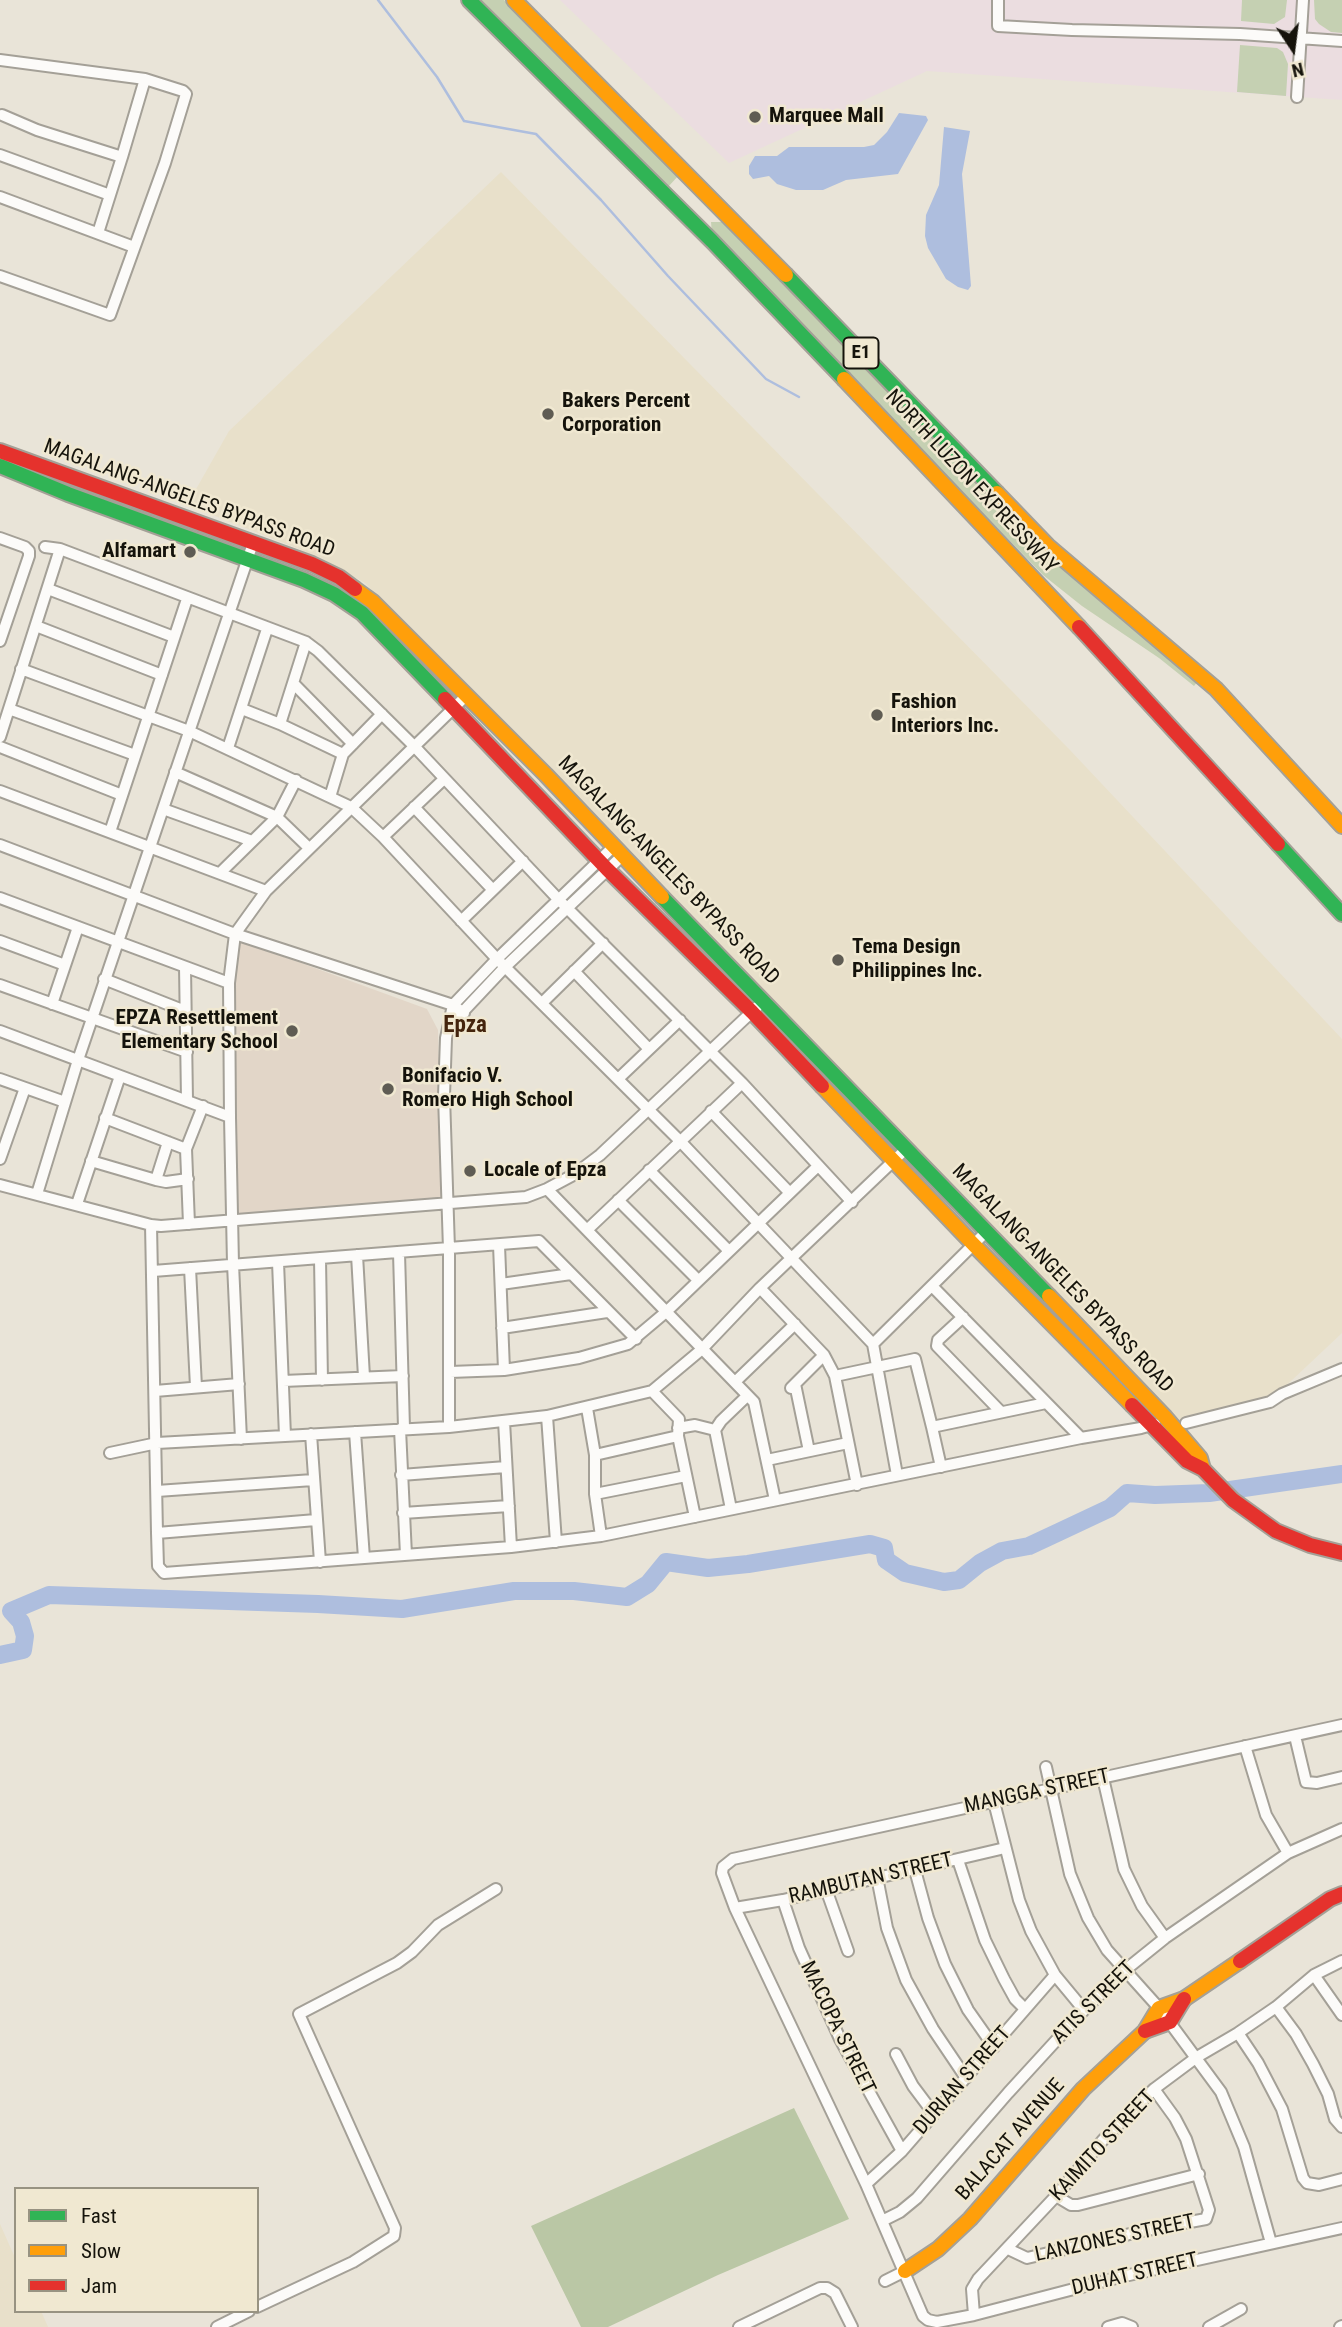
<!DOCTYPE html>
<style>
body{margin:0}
#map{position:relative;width:1342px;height:2327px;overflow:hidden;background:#e9e4d8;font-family:"Roboto Condensed",sans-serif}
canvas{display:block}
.legend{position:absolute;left:14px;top:2187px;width:245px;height:126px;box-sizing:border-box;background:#f0e8d1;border:2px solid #989382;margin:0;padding:9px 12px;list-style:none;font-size:21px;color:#15130b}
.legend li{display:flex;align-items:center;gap:14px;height:35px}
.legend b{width:35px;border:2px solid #989382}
.north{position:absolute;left:1258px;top:14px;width:70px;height:70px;-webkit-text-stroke:5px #f0e8d1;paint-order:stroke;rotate:167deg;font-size:19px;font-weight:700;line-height:28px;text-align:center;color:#15130b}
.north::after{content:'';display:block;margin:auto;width:24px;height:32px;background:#15130b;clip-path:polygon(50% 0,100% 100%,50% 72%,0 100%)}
</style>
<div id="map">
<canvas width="1342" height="2327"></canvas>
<ul class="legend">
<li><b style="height:9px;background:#30b455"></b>Fast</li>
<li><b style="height:9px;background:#ff9f0a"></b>Slow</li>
<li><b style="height:9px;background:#e5322d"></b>Jam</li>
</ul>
<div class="north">N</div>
</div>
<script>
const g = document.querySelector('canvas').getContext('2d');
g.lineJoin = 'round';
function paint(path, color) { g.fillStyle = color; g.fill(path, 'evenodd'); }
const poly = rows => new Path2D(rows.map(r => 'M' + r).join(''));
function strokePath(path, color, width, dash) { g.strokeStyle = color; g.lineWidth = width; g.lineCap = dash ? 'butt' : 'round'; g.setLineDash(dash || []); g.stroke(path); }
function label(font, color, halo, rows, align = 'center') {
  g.font = font + ' "Roboto Condensed",sans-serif'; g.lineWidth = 5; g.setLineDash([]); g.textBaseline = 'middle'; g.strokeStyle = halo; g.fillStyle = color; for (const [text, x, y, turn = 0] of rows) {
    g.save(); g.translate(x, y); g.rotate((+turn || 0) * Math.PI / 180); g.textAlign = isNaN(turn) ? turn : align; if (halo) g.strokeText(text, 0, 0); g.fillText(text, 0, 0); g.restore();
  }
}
const commercial = poly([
 [560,0,1342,0,1342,100,927,71,729,163]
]);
const built = poly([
 [501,172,1069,749,1342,1039,1342,1333,1273,1398,1180,1422,365,583,319,557,187,505,229,431],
 [0,2224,16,2260,16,2311,41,2311,48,2327,0,2327]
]);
const education = poly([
 [241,941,427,1009,438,1030,442,1199,237,1216,234,943]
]);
const green = poly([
 [479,0,504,0,679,175,668,187],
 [1242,0,1287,0,1285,17,1274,24,1241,21],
 [1314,0,1342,0,1342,33,1331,32,1319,24,1315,19],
 [1240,45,1277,48,1283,52,1288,64,1286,96,1237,92],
 [711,222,726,222,1199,680,1194,686,1159,658,1082,606,1043,575,712,234]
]);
const forest = poly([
 [794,2108,849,2219,718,2275,608,2327,581,2327,531,2226]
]);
const water = poly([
 [899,113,926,116,928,120,898,174,846,180,823,190,796,190,777,184,769,176,753,179,749,174,749,166,755,156,777,156,789,147,864,147,874,145,887,132],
 [944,127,970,131,962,174,971,286,968,290,958,287,946,279,928,248,925,236,926,215,939,185]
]);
const stream = poly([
 [378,0,437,77,464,121,536,134,601,200,668,276,766,379,799,397]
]);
const river = poly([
 [0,1655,23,1650,25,1636,21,1622,11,1611,49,1595,318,1604,402,1609,514,1591,574,1591,627,1597,648,1584,666,1562,708,1568,748,1564,870,1544,884,1548,886,1560,905,1573,944,1582,959,1580,980,1563,1002,1551,1029,1546,1059,1532,1110,1508,1127,1493,1155,1495,1209,1493,1342,1474]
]);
const street = poly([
 [998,0,998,26,1072,30,1240,34,1342,41],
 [0,60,145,79,183,91,186,94,165,163,110,315,0,276],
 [1297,97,1303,0],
 [2,115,37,130,122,157,145,79],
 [0,155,110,195,122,157],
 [0,197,134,247],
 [98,233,110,195],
 [0,538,25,547,29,551,29,556,0,641],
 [45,547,60,549,306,642,318,651,413,745,559,900,742,1083,852,1202],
 [48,589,174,637],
 [36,626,162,675],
 [21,669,189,731,351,807,383,837,497,959,680,1141,873,1344,897,1475],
 [294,684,353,744],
 [9,709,135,755],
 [242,709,280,724,343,754],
 [280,724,306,642],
 [0,737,60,549],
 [0,747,122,795],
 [228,748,267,629],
 [175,772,277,817,309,848],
 [0,791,266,891],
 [330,797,343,754,382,714],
 [414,807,493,890],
 [163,809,252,841],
 [110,832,187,599],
 [383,837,444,779],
 [0,845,235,934,453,1005,464,1013],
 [220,873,277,817,296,780],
 [0,898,229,983],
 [461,921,523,861],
 [0,941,65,965],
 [185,967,187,1100],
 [574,971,649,1049],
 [104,979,185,1011],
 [0,985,187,1052],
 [542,1003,603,943],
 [52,1004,78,927],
 [458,1017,505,967,622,856],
 [0,1031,230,1117],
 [0,1079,65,1102],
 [618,1079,680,1020],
 [711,1111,789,1192],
 [105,1118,186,1149],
 [0,1159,25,1088],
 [91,1161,156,1180,166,1182,188,1179],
 [649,1170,729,1251],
 [156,1180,168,1142],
 [0,1185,151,1225,161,1226,526,1197,547,1189,575,1174,600,1155,757,1007],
 [547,1189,754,1402,775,1500],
 [37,1194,78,1060,253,543],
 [618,1200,698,1280],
 [77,1204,120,1076],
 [189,1224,186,1149,203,1106],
 [151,1225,157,1533,158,1566,164,1573,511,1547,601,1536,1081,1438,1141,1428,1155,1424],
 [587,1230,742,1083],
 [499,1245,504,1370],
 [399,1253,404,1428],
 [357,1255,364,1377],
 [320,1259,322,1380],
 [278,1262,285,1436],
 [190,1268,196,1387],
 [153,1271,539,1241,636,1339],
 [501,1284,571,1274],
 [933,1287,1081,1438],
 [760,1288,824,1355,835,1376,857,1485],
 [963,1317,938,1340,937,1346,1001,1412],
 [502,1328,607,1312],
 [873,1344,986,1232],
 [450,1372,504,1370,579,1358,628,1344,666,1312,818,1166],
 [835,1376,915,1359,932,1427],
 [283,1381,403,1376],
 [735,1382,795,1324],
 [795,1384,809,1451],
 [791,1388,824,1355],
 [155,1391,239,1384],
 [652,1391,679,1419,678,1436,695,1517],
 [587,1408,595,1455,678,1436],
 [547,1416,556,1542],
 [504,1421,511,1547],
 [1186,1423,1270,1402,1282,1394,1342,1369],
 [449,1427,449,1249,444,1096,446,1038,453,1005,497,959,613,847],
 [678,1428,695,1425,715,1430],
 [400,1429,406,1555],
 [355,1432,364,1558],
 [311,1434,320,1562],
 [241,1439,233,1264,230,1117,229,983,235,934,266,891,467,695],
 [110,1453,157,1443,449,1427,547,1416,652,1391,701,1350,760,1288,907,1148],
 [595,1455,595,1494],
 [767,1460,848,1443],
 [941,1467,932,1427,1046,1403],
 [401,1475,506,1467],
 [157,1491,313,1480],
 [731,1509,715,1430,721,1421,747,1396],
 [403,1513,509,1506],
 [157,1533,316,1520],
 [601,1536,595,1494,686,1476],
 [1342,1725,733,1859,723,1867,722,1873,735,1908,866,2184,923,2316,928,2320,937,2322,974,2315,1120,2277,1342,2228],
 [1295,1736,1306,1782,1317,1783,1342,1777],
 [1245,1746,1266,1815,1288,1853],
 [1046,1767,1070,1874,1088,1918,1107,1950,1159,2008,1221,2092,1244,2147,1271,2243],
 [1103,1778,1124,1869,1142,1906,1165,1938],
 [994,1802,1019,1900,1031,1931,1055,1975,1084,2010],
 [958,1860,985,1940,1004,1979,1015,1999,1025,2009],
 [915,1870,928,1918,945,1964,968,2010,994,2047],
 [877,1877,887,1928,906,1980,933,2029,966,2078],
 [826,1889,848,1951],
 [783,1900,799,1948,840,2039,902,2151],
 [735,1908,783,1900,1005,1848],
 [1314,1975,1342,2015],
 [1276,2007,1296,2034,1313,2064,1328,2094,1335,2119,1342,2127],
 [1238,2033,1258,2063,1282,2109,1303,2178,1307,2183,1319,2185,1342,2179],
 [896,2054,913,2086,934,2114],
 [866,2184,902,2151,1055,1975],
 [1056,2196,1071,2205,1078,2205,1199,2174],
 [882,2221,900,2212,917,2198,1008,2093,1084,2010,1124,1971,1165,1938,1288,1853,1342,1829],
 [1008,2249,1027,2258,1147,2230,1206,2219,1209,2210,1186,2139,1175,2118,1154,2089],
 [885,2281,905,2271],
 [257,2307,353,2262,394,2236,395,2228,299,2014,397,1963,412,1952,438,1925,496,1889],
 [974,2315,972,2289,978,2279,1056,2196,1103,2140,1154,2089,1197,2057,1238,2033,1276,2007,1314,1975,1342,1961],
 [217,2327,249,2311],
 [739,2327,820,2288,827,2288,835,2293,852,2327],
 [1108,2327,1122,2323,1132,2327],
 [1209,2327,1241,2309],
 [1340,2327,1342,2326]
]);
const fast = poly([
 [469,0,712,241,844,379],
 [786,275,997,493],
 [0,466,68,494,304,580,334,594,362,613,445,699],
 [1278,844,1342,914],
 [662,897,1049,1296]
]);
const slow = poly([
 [514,0,786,275],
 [844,379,1079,627],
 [997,493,1048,546,1216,689,1342,826],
 [355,589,373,602,546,775,662,897],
 [822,1086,974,1245,1132,1405],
 [1049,1296,1165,1417,1200,1458,1203,1469],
 [905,2271,938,2249,970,2219,1083,2089,1145,2031,1159,2008,1184,1999,1240,1961]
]);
const jam = poly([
 [0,451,312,564,339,577,355,589],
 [1079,627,1278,844],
 [445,699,607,869,752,1012,822,1086],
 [1132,1405,1187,1461,1203,1469,1233,1500,1276,1531,1310,1545,1342,1553],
 [1240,1961,1330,1899,1342,1894],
 [1145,2031,1170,2022,1184,1999]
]);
const markers = [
 [755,117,7,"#5f5c53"],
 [548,414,7,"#5f5c53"],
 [190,552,7,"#5f5c53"],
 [877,715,7,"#5f5c53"],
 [838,960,7,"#5f5c53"],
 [292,1031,7,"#5f5c53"],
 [388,1089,7,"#5f5c53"],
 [470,1171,7,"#5f5c53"]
];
const shields = [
 [861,353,35]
];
const shieldNames = [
 ["E1",861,353]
];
const poiNames = [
 ["Marquee Mall",769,117],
 ["Bakers Percent",562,402],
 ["Corporation",562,426],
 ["Alfamart",176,552,"right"],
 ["Fashion",891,703],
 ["Interiors Inc.",891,727],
 ["Tema Design",852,948],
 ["Philippines Inc.",852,972],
 ["EPZA Resettlement",278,1019,"right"],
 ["Elementary School",278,1043,"right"],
 ["Bonifacio V.",402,1077],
 ["Romero High School",402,1101],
 ["Locale of Epza",484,1171]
];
const streetNames = [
 ["NORTH LUZON EXPRESSWAY",971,482,47],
 ["MAGALANG-ANGELES BYPASS ROAD",189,499,20],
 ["MAGALANG-ANGELES BYPASS ROAD",668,871,46],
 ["MAGALANG-ANGELES BYPASS ROAD",1062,1279,46],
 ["MANGGA STREET",1037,1792,-12],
 ["RAMBUTAN STREET",871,1879,-13],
 ["ATIS STREET",1094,2003,-45],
 ["MACOPA STREET",837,2028,64],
 ["DURIAN STREET",963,2081,-49],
 ["BALACAT AVENUE",1011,2140,-49],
 ["KAIMITO STREET",1103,2146,-47],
 ["LANZONES STREET",1115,2239,-12],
 ["DUHAT STREET",1135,2275,-13]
];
const neighbourhoodNames = [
 ["Epza",465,1026]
];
paint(commercial, '#ebdde0');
paint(built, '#e8e0ca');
paint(education, '#e2d6c8');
paint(green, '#c5d0b2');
paint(forest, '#bac7a5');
paint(water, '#aebede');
strokePath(stream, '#aebede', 2.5);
strokePath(river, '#aebede', 18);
strokePath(street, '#a4a097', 14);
strokePath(fast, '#a4a097', 18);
strokePath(slow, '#a4a097', 18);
strokePath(jam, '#a4a097', 18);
strokePath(street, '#fcfbf9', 10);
strokePath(fast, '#30b455', 14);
strokePath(slow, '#ff9f0a', 14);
strokePath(jam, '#e5322d', 14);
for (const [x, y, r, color] of markers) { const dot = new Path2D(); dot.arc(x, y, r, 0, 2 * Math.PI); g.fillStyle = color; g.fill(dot); strokePath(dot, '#f0e8d1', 2.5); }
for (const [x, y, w] of shields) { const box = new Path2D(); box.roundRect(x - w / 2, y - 15.5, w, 31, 5); g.fillStyle = '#f0e8d1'; g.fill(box); strokePath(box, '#15130b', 2); }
label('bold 19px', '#15130b', null, shieldNames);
label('bold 21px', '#15130b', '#f0e8d1', poiNames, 'left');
label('21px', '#15130b', '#f0e8d1', streetNames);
label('bold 23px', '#44240d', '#f0e8d1', neighbourhoodNames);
</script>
